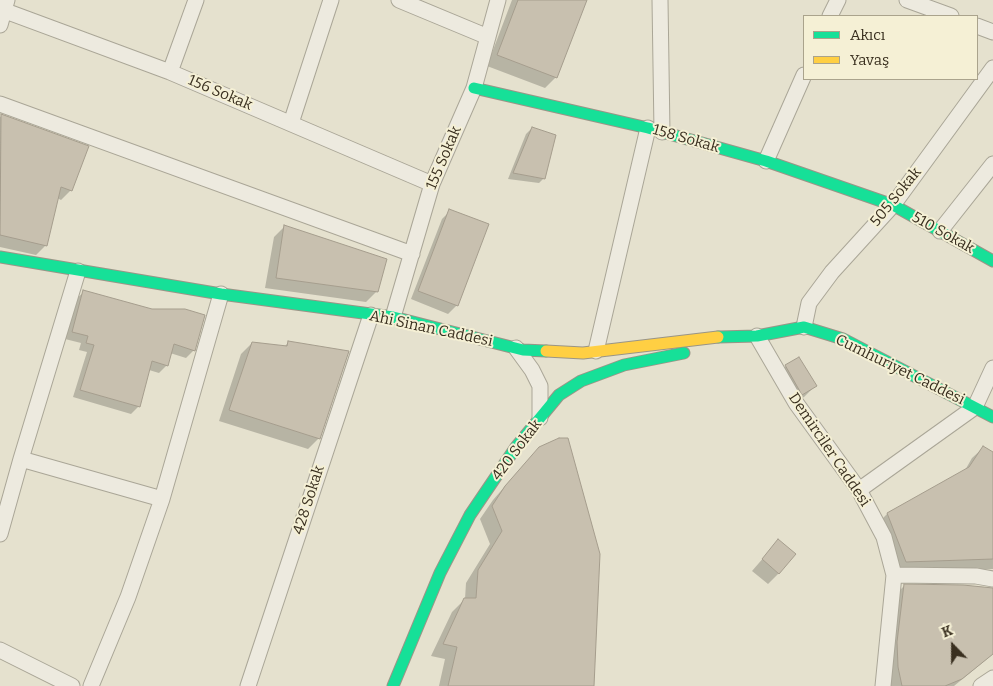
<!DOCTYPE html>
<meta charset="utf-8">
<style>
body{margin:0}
#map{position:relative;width:993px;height:686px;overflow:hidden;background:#e5e1ce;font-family:Bitter,serif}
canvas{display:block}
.legend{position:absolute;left:803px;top:15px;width:175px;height:65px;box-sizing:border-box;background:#f5f0d5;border:1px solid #aaa38c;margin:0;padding:6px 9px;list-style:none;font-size:15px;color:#392f1f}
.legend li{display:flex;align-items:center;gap:10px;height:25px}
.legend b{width:25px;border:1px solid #aaa38c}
.north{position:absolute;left:928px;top:621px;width:50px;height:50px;-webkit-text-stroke:4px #f5f0d5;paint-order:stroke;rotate:338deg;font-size:14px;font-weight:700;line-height:20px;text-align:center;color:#392f1f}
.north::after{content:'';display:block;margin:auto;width:18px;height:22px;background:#392f1f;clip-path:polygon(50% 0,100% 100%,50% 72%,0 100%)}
</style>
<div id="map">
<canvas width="993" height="686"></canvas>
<ul class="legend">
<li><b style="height:6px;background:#16e098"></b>Akıcı</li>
<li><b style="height:6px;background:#ffcf43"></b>Yavaş</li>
</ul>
<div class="north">K</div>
</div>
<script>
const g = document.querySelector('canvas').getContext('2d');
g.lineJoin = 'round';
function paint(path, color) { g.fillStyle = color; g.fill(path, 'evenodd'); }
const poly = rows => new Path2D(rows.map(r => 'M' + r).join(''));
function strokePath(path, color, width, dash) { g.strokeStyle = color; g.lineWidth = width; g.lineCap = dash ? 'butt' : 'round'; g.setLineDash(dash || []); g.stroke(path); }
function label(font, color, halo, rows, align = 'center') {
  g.font = font + ' Bitter,serif'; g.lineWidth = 4; g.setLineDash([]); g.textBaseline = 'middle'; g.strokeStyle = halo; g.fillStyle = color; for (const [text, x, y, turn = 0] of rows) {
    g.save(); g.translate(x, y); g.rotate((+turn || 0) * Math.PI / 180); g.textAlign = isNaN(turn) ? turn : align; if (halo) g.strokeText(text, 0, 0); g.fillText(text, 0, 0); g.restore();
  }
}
const shadow = poly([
 [512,0,585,0,556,77,545,88,487,66],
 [2,116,71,190,61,200,57,198,45,246,36,255,0,247,0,117],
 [532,128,544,178,539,183,508,179,526,134],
 [450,211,457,305,448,314,411,299,442,219],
 [285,226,377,291,366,302,265,288,274,237],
 [84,292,194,350,186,358,170,353,167,365,159,373,149,370,139,406,131,414,73,397,87,352,79,350,81,343,65,339,76,299],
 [252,343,284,347,288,343,319,438,308,449,219,421,241,354],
 [798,358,815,386,804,397,791,405,775,377,786,366],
 [983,448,993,454,993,569,896,572,877,524,887,514,964,472,972,458],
 [527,461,593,686,439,686,445,659,431,656,452,612,465,599,466,583,490,544,480,519,493,500],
 [778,541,779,573,768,584,752,571],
 [904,586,993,588,993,654,954,686,889,686,893,597]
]);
const building = poly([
 [518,0,587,0,557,78,497,55,518,0],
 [1,114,89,146,72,191,61,187,47,246,0,235,1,114],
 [532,127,556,135,545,179,513,173,532,127],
 [449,209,489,224,458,306,418,291,449,209],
 [284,225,387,259,378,292,276,278,284,225],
 [83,290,152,309,185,309,205,315,195,351,174,344,168,366,152,361,140,407,80,390,94,345,86,343,88,336,72,332,83,290],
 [288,341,349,351,320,439,229,410,252,342,287,346,288,341],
 [799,357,817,386,802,395,785,365,799,357],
 [559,438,568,438,600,554,594,686,448,686,457,647,443,644,464,598,476,598,478,570,502,531,492,506,505,486,539,447,559,438],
 [983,446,993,452,993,559,906,562,887,513,969,467,983,446],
 [778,539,796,554,779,574,762,559,778,539],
 [904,584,963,585,993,588,993,654,962,679,945,686,902,686,898,667,897,642,904,584]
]);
const street = poly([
 [399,0,488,37],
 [660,0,662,132],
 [907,0,951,16],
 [0,9,170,72,432,184],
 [830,16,838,0],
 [0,25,7,0],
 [977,26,993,32],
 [170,72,196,0],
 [0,104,412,254],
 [291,123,331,0],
 [766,161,804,75],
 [940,231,993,164],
 [393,317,432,184,474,88,498,0],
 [804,327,809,303,832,272,893,205,993,68],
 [757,336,796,403,859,490,884,537,894,575,883,686],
 [516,348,532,370,540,386,540,418],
 [596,351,648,128],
 [21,459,162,499],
 [859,490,975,407,993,368],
 [0,534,21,459,78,271],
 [894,575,976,576,993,579],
 [0,650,72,686],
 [91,686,128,597,162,499,221,294],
 [248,686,371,315],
 [981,686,993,678]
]);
const fast = poly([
 [474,88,648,128,766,161,893,205,993,261],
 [0,257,221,294,393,317,523,350,546,351],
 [718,337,757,336,804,327,843,339,993,417],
 [393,686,440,573,470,515,516,447,559,395,581,381,624,365,684,353]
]);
const slow = poly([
 [546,351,583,353,718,337]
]);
const streetNames = [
 ["156 Sokak",220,93,23],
 ["158 Sokak",686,139,16],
 ["155 Sokak",444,158,-67],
 ["505 Sokak",896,197,-51],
 ["510 Sokak",943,233,29],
 ["Ahi Sinan Caddesi",431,329,12],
 ["Cumhuriyet Caddesi",900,370,26],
 ["420 Sokak",517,450,-53],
 ["Demirciler Caddesi",829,450,56],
 ["428 Sokak",309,500,-72]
];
paint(shadow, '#0003');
paint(building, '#c8c0af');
strokePath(building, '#a59d8d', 1);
strokePath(street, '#aaa697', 17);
strokePath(fast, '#9a9587', 13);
strokePath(slow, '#9a9587', 13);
strokePath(street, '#edeadf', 15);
strokePath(fast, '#16e098', 11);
strokePath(slow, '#ffcf43', 11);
label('15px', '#392f1f', '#f5f0d5', streetNames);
</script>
